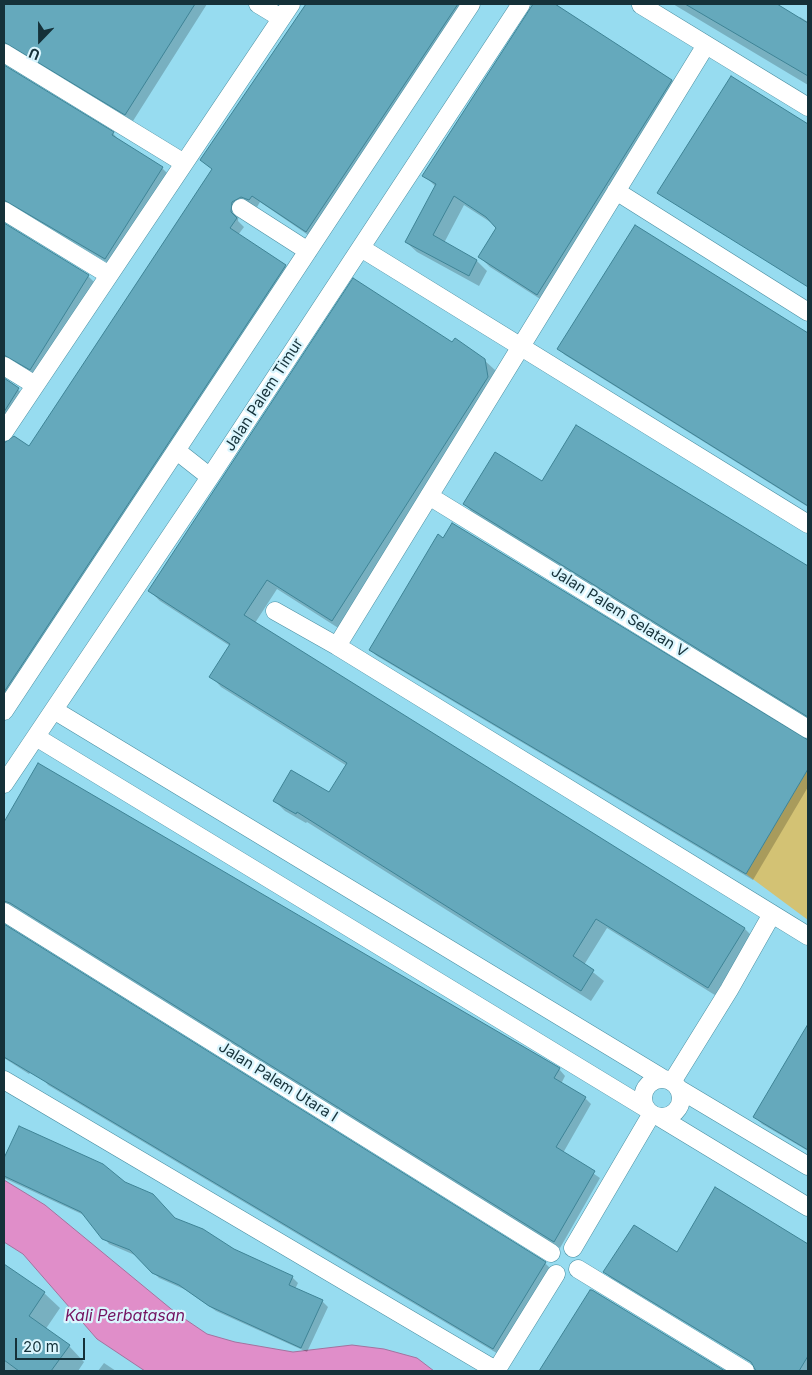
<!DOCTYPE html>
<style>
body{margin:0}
#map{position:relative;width:812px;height:1375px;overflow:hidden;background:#97dcf0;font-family:Inter,sans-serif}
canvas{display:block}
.frame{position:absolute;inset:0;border:5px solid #153139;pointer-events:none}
.north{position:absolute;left:15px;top:15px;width:50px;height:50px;-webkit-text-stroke:4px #dbf6fe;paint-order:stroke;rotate:202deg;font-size:14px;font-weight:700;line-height:20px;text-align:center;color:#153139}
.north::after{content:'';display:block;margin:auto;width:18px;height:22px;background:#153139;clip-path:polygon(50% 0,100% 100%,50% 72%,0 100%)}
.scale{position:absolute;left:15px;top:1338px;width:70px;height:22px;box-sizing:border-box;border:2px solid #153139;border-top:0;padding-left:6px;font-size:15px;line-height:18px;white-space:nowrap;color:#153139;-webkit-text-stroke:4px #dbf6fe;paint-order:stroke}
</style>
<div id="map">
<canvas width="812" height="1375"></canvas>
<div class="frame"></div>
<div class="north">U</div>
<div class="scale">20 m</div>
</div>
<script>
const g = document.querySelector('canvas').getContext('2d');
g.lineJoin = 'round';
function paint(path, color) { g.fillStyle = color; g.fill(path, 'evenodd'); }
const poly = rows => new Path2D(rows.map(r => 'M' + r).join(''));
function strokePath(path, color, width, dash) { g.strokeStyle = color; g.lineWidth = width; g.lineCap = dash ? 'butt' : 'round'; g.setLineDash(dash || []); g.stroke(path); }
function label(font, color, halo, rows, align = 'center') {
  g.font = font + ' Inter,sans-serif'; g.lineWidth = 4.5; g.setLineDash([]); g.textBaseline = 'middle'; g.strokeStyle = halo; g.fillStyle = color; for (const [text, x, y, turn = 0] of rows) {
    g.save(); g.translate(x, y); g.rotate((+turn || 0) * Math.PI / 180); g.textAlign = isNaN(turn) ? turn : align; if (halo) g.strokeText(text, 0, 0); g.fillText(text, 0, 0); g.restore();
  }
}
const green = poly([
 [808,769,808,920,746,874]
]);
const water = poly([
 [4,1180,45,1205,176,1313,207,1334,235,1342,293,1352,352,1345,384,1349,417,1358,434,1371,145,1371,97,1339,23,1254,4,1242,4,1180]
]);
const shadow = poly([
 [4,4,207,4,133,121,18,51,7,51,4,54],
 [307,4,472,4,314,239,260,202,257,207,249,204,239,210,238,221,244,227,238,235,285,266,293,273,4,711,4,444,14,438,29,448,213,170,201,160],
 [535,4,552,4,672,80,682,91,548,304,490,267,479,256,498,227,464,205,444,243,477,261,487,271,479,286,417,252,406,242,436,187,424,175],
 [673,4,775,4,799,18,800,17,808,22,808,85],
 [4,67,113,133,120,142,162,168,170,176,113,266,18,209,7,209,4,212],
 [732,77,808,125,808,287,659,192],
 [4,225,88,276,96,284,38,376,13,362,4,367],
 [636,226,808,335,808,507,565,355,559,349],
 [453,344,484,360,495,370,497,387,343,631,277,589,255,623,745,929,755,939,718,997,607,928,584,965,604,981,591,1001,307,822,306,823,285,811,275,801,329,794,347,766,221,687,211,676,230,646,160,601,150,591],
 [4,379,26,396,4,432],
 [576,427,808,567,808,718,471,511,465,504,542,482],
 [370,650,808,740,808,787,753,880,377,656],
 [39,765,559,1069,565,1076,561,1084,585,1098,591,1104,563,1153,600,1178,560,1248,17,909,6,908,4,911,4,825],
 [4,926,545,1263,552,1270,500,1355,48,1085,42,1078,57,1044,29,1074,4,1058],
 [808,1027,808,1151,762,1124,755,1117],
 [19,1127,125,1183,175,1219,233,1250,292,1277,298,1283,295,1289,322,1301,328,1307,307,1352,216,1311,186,1290,159,1278,137,1256,109,1244,86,1216,4,1178,4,1161],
 [716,1188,808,1245,808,1371,756,1371,756,1366,611,1278,605,1272,678,1254],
 [4,1266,44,1293,60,1308,45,1330,69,1346,84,1362,78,1371,4,1371],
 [590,1292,722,1371,541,1371],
 [104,1363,116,1371,98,1371]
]);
const building = poly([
 [4,4,195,4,125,115,4,42,4,4],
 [306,4,458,4,306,232,252,196,249,200,241,197,232,202,231,212,237,218,230,228,286,265,4,692,4,443,14,436,29,446,212,169,200,160,306,4],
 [533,4,555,4,672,80,537,295,478,257,496,228,486,217,454,196,433,235,477,260,469,276,405,242,436,184,422,176,533,4],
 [685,4,777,4,808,23,808,76,685,4],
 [4,65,114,132,112,135,163,167,105,259,4,200,4,65],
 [731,76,808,124,808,287,657,193,731,76],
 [4,223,89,275,30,370,4,355,4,223],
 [635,225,808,333,808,506,557,349,635,225],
 [353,278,452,342,455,338,485,359,488,377,332,621,267,580,244,615,745,928,708,988,596,919,573,956,594,970,581,991,297,812,296,814,273,801,291,770,329,792,347,763,209,677,230,644,148,591,353,278],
 [4,378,19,388,4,412,4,378],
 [576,425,808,566,808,717,463,504,495,452,542,481,576,425],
 [452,523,808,740,808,769,746,874,369,650,438,534,443,538,452,523],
 [38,763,560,1068,554,1078,586,1097,556,1147,595,1171,554,1242,10,903,4,901,4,822,38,763],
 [4,924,546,1262,493,1349,4,1057,4,924],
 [808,1024,808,1150,753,1117,808,1024],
 [19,1126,103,1164,125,1182,153,1194,175,1218,203,1229,234,1249,293,1276,289,1285,323,1300,301,1348,209,1306,179,1285,152,1273,130,1250,102,1239,81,1212,4,1176,4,1158,19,1126],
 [715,1187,808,1244,808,1356,799,1371,756,1371,751,1362,603,1272,634,1225,677,1252,715,1187],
 [4,1264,45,1292,29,1316,70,1345,51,1371,19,1371,4,1360,4,1264],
 [590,1290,592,1290,725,1371,539,1371,590,1290]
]);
const street = poly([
 [258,4,281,18],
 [641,5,808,107],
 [4,53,184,163],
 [616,191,808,312],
 [241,208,308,251],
 [4,211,109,275],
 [361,248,808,524],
 [4,366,35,385],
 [4,432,291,4],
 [177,451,210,477],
 [429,496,808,729],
 [275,611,337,646,808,936],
 [337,646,706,45],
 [54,710,662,1078],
 [4,711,471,4],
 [36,737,644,1107],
 [4,784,210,477,521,4],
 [4,912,551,1253],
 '643 1098a19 19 0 1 1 38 0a19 19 0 1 1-38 0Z',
 [4,1080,497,1371],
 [672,1082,729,990,772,914],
 [679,1089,808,1166],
 [661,1118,808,1207],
 [573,1248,651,1115],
 [578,1269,745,1371],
 [496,1371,556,1274]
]);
const streetNames = [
 ["Jalan Palem Timur",264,395,-57],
 ["Jalan Palem Selatan V",619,612,32],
 ["Jalan Palem Utara I",278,1082,32]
];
const waterNames = [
 ["Kali Perbatasan",125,1316]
];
paint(green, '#d3c274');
paint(water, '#e08ec9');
strokePath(water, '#a3729e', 1);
paint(shadow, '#0003');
paint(building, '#65a9bc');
strokePath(building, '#3e8395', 1);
strokePath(street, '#4a8fa2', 19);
strokePath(street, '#fff', 18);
label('15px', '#153139', '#dbf6fe', streetNames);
label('italic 16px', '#741361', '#dbf6fe', waterNames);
</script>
